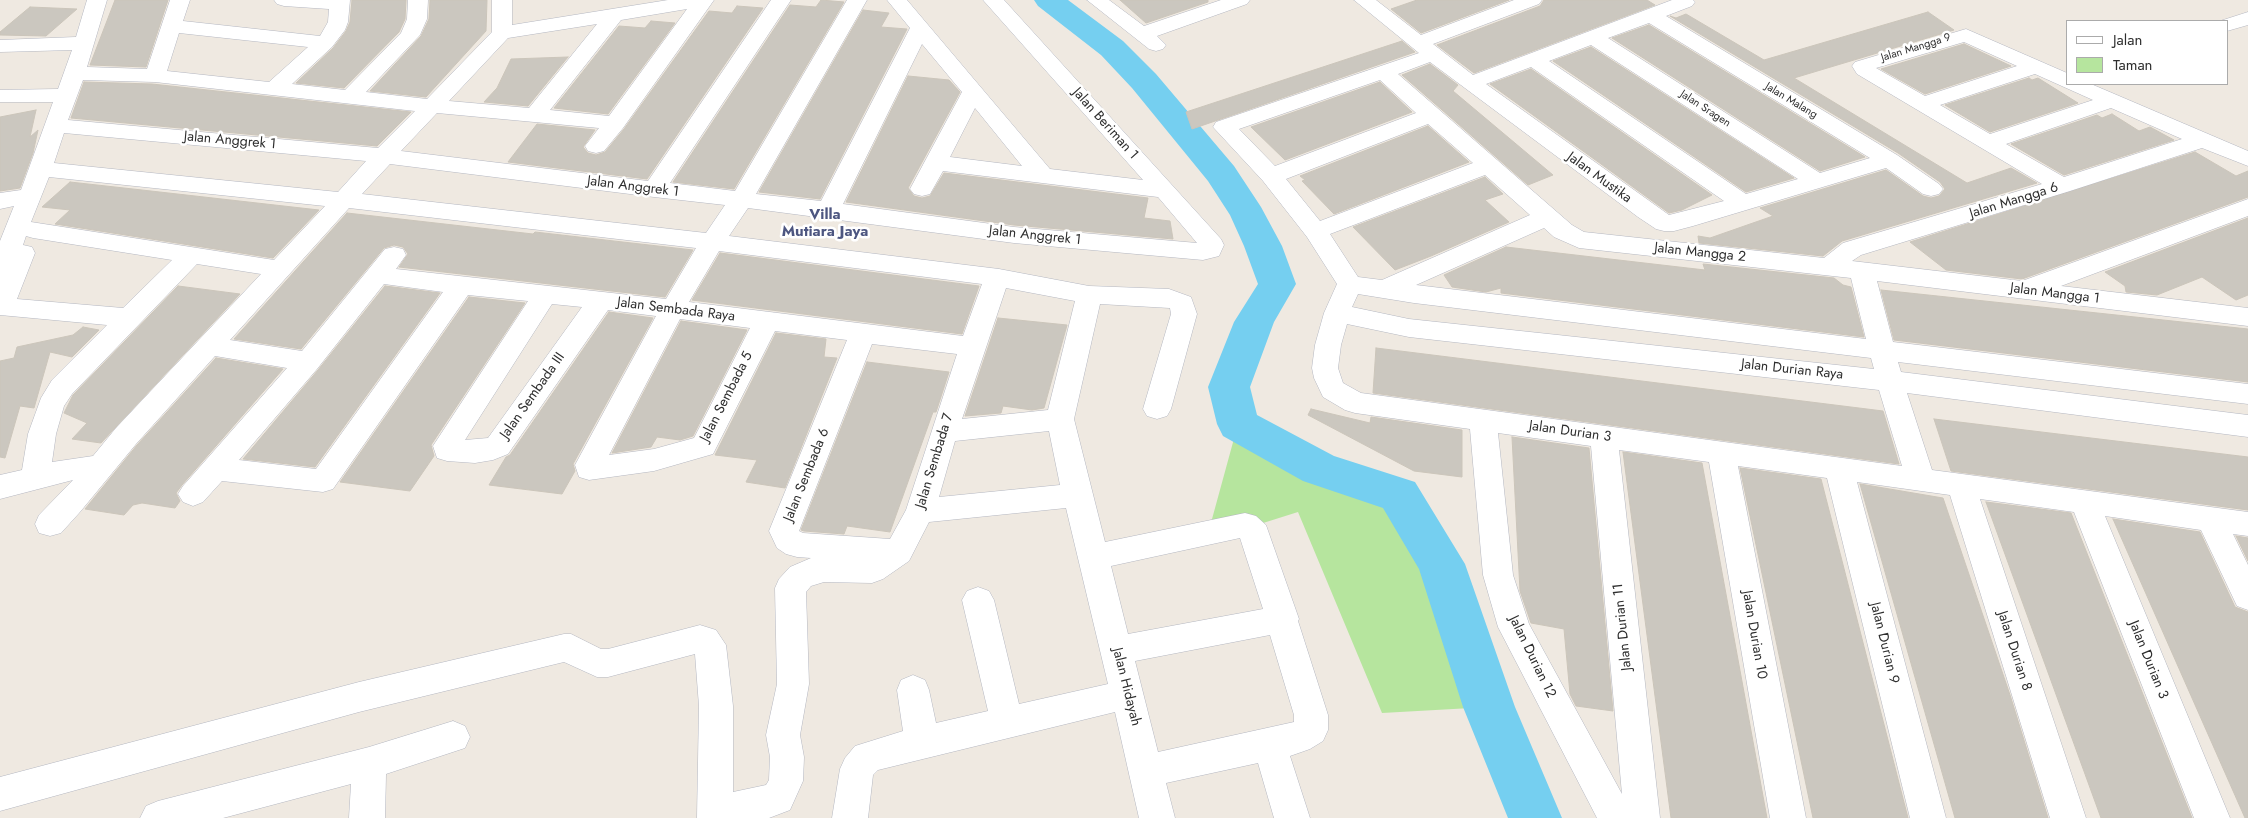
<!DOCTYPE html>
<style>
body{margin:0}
#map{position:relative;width:2248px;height:818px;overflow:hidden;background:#efe9e1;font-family:Jost,sans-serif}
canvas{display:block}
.legend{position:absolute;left:2066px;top:20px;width:162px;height:65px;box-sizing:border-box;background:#fff;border:1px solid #ababab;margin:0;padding:6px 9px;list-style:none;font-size:15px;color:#2e2e2e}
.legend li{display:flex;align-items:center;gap:10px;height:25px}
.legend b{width:25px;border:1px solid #ababab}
</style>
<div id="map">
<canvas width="2248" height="818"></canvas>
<ul class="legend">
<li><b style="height:6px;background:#fff"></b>Jalan</li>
<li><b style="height:14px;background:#b6e59e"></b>Taman</li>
</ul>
</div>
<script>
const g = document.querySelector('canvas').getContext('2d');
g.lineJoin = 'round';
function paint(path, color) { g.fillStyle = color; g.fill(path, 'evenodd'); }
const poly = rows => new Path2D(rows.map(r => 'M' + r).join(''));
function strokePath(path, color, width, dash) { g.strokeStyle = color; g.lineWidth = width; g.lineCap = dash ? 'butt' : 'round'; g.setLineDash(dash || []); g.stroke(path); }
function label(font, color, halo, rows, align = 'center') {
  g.font = font + ' Jost,sans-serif'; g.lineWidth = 5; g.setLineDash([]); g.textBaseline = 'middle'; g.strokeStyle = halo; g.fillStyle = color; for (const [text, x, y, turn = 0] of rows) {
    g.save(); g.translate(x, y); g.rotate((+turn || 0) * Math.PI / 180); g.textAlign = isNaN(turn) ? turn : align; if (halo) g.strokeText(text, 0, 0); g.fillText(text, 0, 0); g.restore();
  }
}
const green = poly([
 [1238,424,1319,469,1399,495,1441,564,1489,707,1382,713,1298,512,1206,541]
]);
const river = poly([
 [1034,0,1068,0,1123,41,1156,74,1234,166,1261,207,1282,246,1296,284,1274,322,1250,387,1257,415,1334,456,1415,482,1465,564,1515,707,1562,818,1508,818,1463,707,1419,569,1383,508,1303,481,1223,436,1217,424,1208,387,1234,322,1258,284,1244,246,1230,215,1208,181,1132,88,1101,55,1038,6,1034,0]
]);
const building = poly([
 [115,0,168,0,146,67,90,65,115,0],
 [352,0,406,0,405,19,399,32,344,88,296,83,333,48,346,31,350,22,352,0],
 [430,0,487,0,486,31,426,97,370,91,421,36,429,19,430,0],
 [821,0,844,2,734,189,673,182,790,5,816,7,821,0],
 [1120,0,1208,0,1208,2,1146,23,1120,0],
 [1417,0,1509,0,1421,33,1391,9,1417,0],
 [1544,0,1647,0,1655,5,1474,73,1437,45,1540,6,1544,0],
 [737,6,763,8,647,179,508,162,537,124,595,130,583,147,588,153,596,155,605,152,624,129,709,11,732,13,737,6],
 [30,7,77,9,46,36,0,35,0,32,30,7],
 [863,10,889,13,881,27,907,29,820,199,759,192,863,10],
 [1928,12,1954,30,1794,78,1967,183,2011,168,2037,183,1842,241,1823,256,1699,243,1698,236,1710,238,1773,216,1760,208,1886,170,1923,196,1931,198,1939,196,1945,189,1940,182,1898,153,1670,16,1676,18,1686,14,1764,60,1928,12],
 [651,21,675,23,608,114,554,108,619,26,645,28,651,21],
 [1649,25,1865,157,1820,171,1612,38,1649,25],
 [1402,41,1415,52,1192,129,1186,112,1402,41],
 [1964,44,2011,66,1925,94,1881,69,1964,44],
 [1591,47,1794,178,1746,192,1553,61,1591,47],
 [568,57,528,106,484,102,497,88,511,59,568,57],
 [1430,64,1458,85,1453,91,1553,175,1528,185,1402,75,1430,64],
 [1531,69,1712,195,1682,210,1669,213,1490,84,1531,69],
 [908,76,949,80,960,92,908,188,914,196,922,198,930,196,944,173,1148,198,1144,218,1170,221,1173,239,1014,225,846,202,908,76],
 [2029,78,2032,80,2038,78,2078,103,1990,132,1945,105,2029,78],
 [84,82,152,84,411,112,377,146,71,118,84,82],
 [1380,82,1412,112,1285,160,1251,127,1380,82],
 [36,110,30,137,38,130,33,153,20,188,0,191,0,117,36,110],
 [2112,114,2139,131,2150,127,2174,140,2064,175,2011,144,2097,115,2102,118,2112,114],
 [1428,126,1469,162,1334,214,1302,181,1305,180,1300,176,1428,126],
 [2195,152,2236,176,2248,171,2248,197,2022,279,1946,270,1910,242,2195,152],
 [1485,177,1503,194,1485,200,1509,222,1431,256,1395,270,1353,227,1485,177],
 [70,182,142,190,319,210,273,258,55,224,70,210,42,207,70,182],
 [347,213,533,234,535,232,693,250,665,297,399,267,408,254,403,247,394,245,384,248,301,349,234,339,347,213],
 [2248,218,2248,295,2236,300,2202,277,2157,295,2126,292,2125,286,2105,272,2248,218],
 [1506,247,1705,270,1703,264,1834,278,1843,285,1851,287,1864,337,1501,293,1501,288,1486,292,1452,287,1444,275,1506,247],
 [720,253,979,286,962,334,692,300,720,253],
 [178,286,240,294,101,443,72,439,87,423,64,413,73,395,178,286],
 [385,286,440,293,315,467,243,459,318,370,385,286],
 [1881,290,2248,329,2248,382,1894,340,1881,290],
 [469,297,525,303,431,445,434,456,410,491,340,482,469,297],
 [609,312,653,318,573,464,575,471,562,494,489,485,506,457,510,455,609,312],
 [998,318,1067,325,1044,408,1032,410,1003,406,1001,413,965,416,998,318],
 [681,321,747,330,693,436,680,440,657,437,651,447,612,453,681,321],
 [83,327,99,330,72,357,50,352,34,408,20,406,5,458,0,457,0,361,14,358,17,347,73,335,83,327],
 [776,333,826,339,824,357,837,358,785,488,746,482,757,460,715,455,776,333],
 [1376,348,1883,411,1899,464,1373,393,1376,348],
 [216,358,283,369,182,485,176,493,180,501,175,508,142,503,133,505,124,515,85,509,137,445,216,358],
 [867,362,949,372,936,412,933,412,890,532,847,526,844,534,804,531,801,530,867,362],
 [1311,409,1370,423,1371,417,1462,430,1462,477,1414,471,1308,415,1311,409],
 [1934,419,2248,457,2248,510,1951,471,1934,419],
 [1512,437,1589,448,1613,711,1576,706,1570,694,1564,629,1531,623,1520,591,1512,437],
 [1623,452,1702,463,1767,818,1671,818,1623,452],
 [1740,468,1821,479,1908,818,1813,818,1740,468],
 [1860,484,1943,498,2010,695,2048,818,1955,818,1860,484],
 [1986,502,2071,513,2192,818,2101,818,1986,502],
 [2113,519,2200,532,2235,607,2248,612,2248,818,2245,818,2113,519],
 [2236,536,2248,538,2248,561,2236,536]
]);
const minor = poly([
 [87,0,107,0,87,67,147,69,170,0,190,0,183,21,320,36,328,22,329,9,284,6,277,4,274,0,350,0,348,22,345,30,332,47,292,84,345,90,401,33,407,19,408,0,428,0,427,19,420,35,366,92,427,99,492,32,492,0,512,0,512,25,668,0,714,0,623,128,604,151,596,153,588,151,585,146,599,128,437,113,401,151,648,181,771,0,791,0,670,183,735,191,847,0,867,0,756,194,821,201,910,28,887,0,907,0,1050,169,1143,180,983,0,1004,0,1221,239,1224,245,1219,256,1203,260,1014,243,748,208,729,236,999,269,1089,286,1169,289,1191,297,1197,314,1171,409,1167,416,1157,419,1147,416,1143,409,1171,314,1170,308,1100,304,1074,419,1105,542,1245,513,1256,516,1266,525,1299,619,1298,621,1328,715,1328,730,1323,741,1310,749,1290,756,1310,818,1274,818,1258,763,1166,783,1175,818,1139,818,1115,712,878,770,873,775,868,818,832,818,840,769,845,758,855,746,903,731,897,690,901,680,913,675,925,680,929,690,936,723,988,711,962,600,967,591,978,587,989,591,994,600,1019,704,1108,684,1066,508,929,522,909,561,883,579,872,583,824,582,811,586,806,592,809,684,800,735,804,757,803,781,790,810,769,818,697,818,699,706,695,654,608,677,597,677,564,662,359,712,0,811,0,777,359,682,564,634,571,634,601,649,608,649,700,625,716,630,726,645,733,706,733,792,766,785,769,780,770,757,766,735,777,684,775,588,779,579,790,567,811,558,797,557,786,554,777,548,769,531,847,340,775,331,713,454,654,471,589,480,579,477,575,465,656,316,608,310,508,454,493,460,475,463,447,461,437,458,433,446,528,301,468,295,333,489,323,492,222,481,203,502,193,506,183,502,178,494,183,486,287,368,215,356,136,444,80,512,61,533,50,536,39,533,35,524,39,515,73,480,0,499,0,475,22,470,28,434,41,398,52,380,107,325,0,315,0,241,14,206,0,209,0,193,21,190,53,102,0,102,0,90,58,89,72,50,0,52,0,40,76,37,87,0],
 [687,9,609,116,550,110,621,20,687,9],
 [597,24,529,108,449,101,508,38,597,24],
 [179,33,308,47,269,82,167,71,179,33],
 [922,44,962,92,910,189,914,194,922,196,930,194,943,171,1158,197,1197,243,1014,227,843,204,922,44],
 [83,80,155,82,415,111,378,148,68,120,83,80],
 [975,108,1022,166,950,157,975,108],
 [64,133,366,161,338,192,54,163,64,133],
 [390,164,654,197,725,205,706,233,362,194,390,164],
 [49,177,325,206,274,260,31,222,49,177],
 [349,208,696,248,666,299,396,269,406,255,403,249,394,247,385,249,302,351,230,340,349,208],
 [26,236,33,238,172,260,123,308,17,299,35,253,32,247,23,245,26,236],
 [719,251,982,284,963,336,689,302,719,251],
 [197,264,261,274,116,428,93,456,52,462,56,434,64,406,72,394,197,264],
 [384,284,443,292,316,469,239,460,317,369,384,284],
 [1006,288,1075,301,1048,410,962,419,1006,288],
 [552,304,582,307,488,438,465,440,552,304],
 [680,319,750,328,694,438,654,449,609,455,680,319],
 [872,344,957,354,906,510,890,539,803,533,799,531,872,344],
 [1049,431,1060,485,939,497,955,441,1049,431],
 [1240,538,1263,609,1128,634,1111,566,1240,538],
 [1270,635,1294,715,1294,722,1158,752,1135,661,1270,635],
 [1087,0,1109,0,1144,26,1221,0,1250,0,1247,4,1157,36,1166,45,1163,49,1156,51,1149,49,1087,0],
 [1354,0,1376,0,1421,35,1514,0,1542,0,1539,4,1433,44,1473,75,1672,0,1693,0,1695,2,1692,6,1666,16,1897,155,1939,184,1943,189,1939,194,1931,196,1923,194,1886,168,1693,226,1674,231,1664,231,1656,229,1638,217,1430,62,1398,74,1572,225,1584,232,1824,258,1843,243,2042,184,1857,74,1852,66,1855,62,1966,29,2067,73,2067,84,2091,84,2248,151,2248,166,2202,148,2070,191,1861,255,1852,261,2022,281,2248,199,2248,216,2061,286,2248,308,2248,326,1877,281,1893,342,2248,384,2248,404,1898,362,1901,372,2248,415,2248,437,1907,393,1932,470,2248,512,2248,536,2233,534,2248,565,2248,610,2237,606,2201,530,2105,516,2230,818,2194,818,2074,512,1980,499,2086,818,2050,818,1950,495,1857,482,1946,818,1910,818,1827,478,1738,466,1806,818,1770,818,1709,462,1619,450,1660,818,1597,818,1498,627,1483,575,1470,429,1355,413,1345,410,1323,397,1314,378,1312,368,1315,345,1324,313,1337,284,1307,237,1263,181,1213,127,1216,122,1419,53,1354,0],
 [1649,23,1870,158,1820,173,1608,38,1649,23],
 [1964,42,2017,66,1925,96,1876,68,1964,42],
 [1591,45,1798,179,1746,194,1549,61,1591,45],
 [1531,67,1724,201,1669,215,1486,84,1531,67],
 [2035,74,2093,100,1990,134,1940,105,2035,74],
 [1380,80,1416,113,1275,166,1239,129,1380,80],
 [2111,108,2182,139,2064,177,2006,144,2111,108],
 [1428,124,1473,163,1320,221,1286,179,1428,124],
 [1485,175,1530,215,1382,280,1358,277,1330,234,1485,175],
 [1544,228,1554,237,1579,248,1851,278,1866,339,1416,285,1544,228],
 [1358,294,1414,303,1871,358,1874,369,1409,319,1352,307,1358,294],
 [1347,324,1409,337,1879,390,1902,466,1361,393,1343,383,1338,368,1341,345,1347,324],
 [1498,433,1591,446,1622,794,1529,624,1513,575,1498,433],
 [2248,12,2248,25,2227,31,2227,21,2220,21,2248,12],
 [453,721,465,726,470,737,465,748,386,774,385,818,349,818,351,784,223,818,140,818,146,806,158,801,369,747,453,721]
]);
const farStreetnames = [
 ["Jalan Mangga 9",1916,48,-17],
 ["Jalan Malang",1791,101,31],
 ["Jalan Sragen",1705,109,33]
];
const streetNames = [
 ["Jalan Beriman 1",1105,124,48],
 ["Jalan Anggrek 1",230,141,5],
 ["Jalan Mustika",1599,178,36],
 ["Jalan Anggrek 1",633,187,7],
 ["Jalan Mangga 6",2014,201,-17],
 ["Jalan Anggrek 1",1035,236,6],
 ["Jalan Mangga 2",1700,253,6],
 ["Jalan Mangga 1",2055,294,7],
 ["Jalan Sembada Raya",676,310,7],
 ["Jalan Durian Raya",1792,370,6],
 ["Jalan Sembada III",533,396,-55],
 ["Jalan Sembada 5",727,397,-63],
 ["Jalan Durian 3",1570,432,8],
 ["Jalan Sembada 7",935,461,-73],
 ["Jalan Sembada 6",807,475,-68],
 ["Jalan Durian 11",1623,627,-96],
 ["Jalan Durian 10",1754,635,80],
 ["Jalan Durian 9",1884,643,76],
 ["Jalan Durian 8",2014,651,72],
 ["Jalan Durian 12",1532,657,64],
 ["Jalan Durian 3",2148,660,68],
 ["Jalan Hidayah",1126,687,76]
];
const neighbourhoodNames = [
 ["Villa",825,215],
 ["Mutiara Jaya",825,232]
];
paint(green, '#b6e59e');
paint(river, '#75cff0');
paint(building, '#cbc7bf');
strokePath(building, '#cbc5ba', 1);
strokePath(minor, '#b4b7c1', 1);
paint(minor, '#fff');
label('11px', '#2e2e2e', '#fff', farStreetnames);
label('14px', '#2e2e2e', '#fff', streetNames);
label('bold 15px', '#4d5680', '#fff', neighbourhoodNames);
</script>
